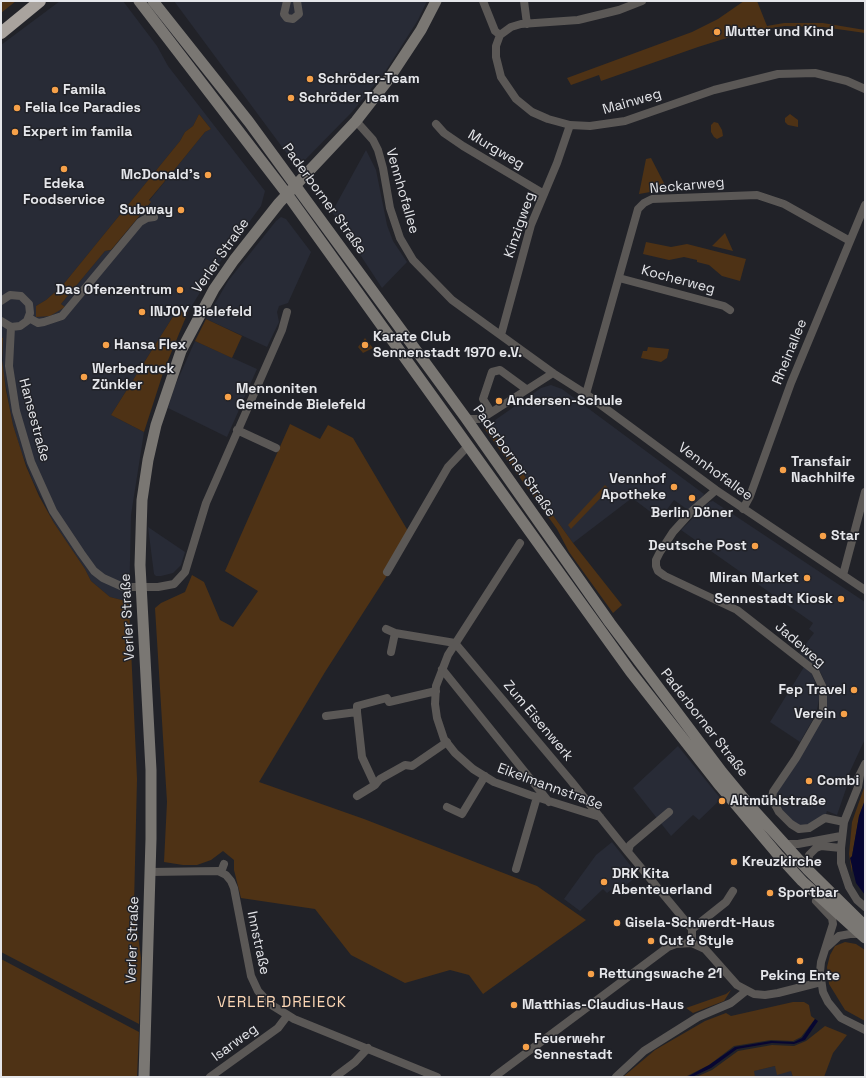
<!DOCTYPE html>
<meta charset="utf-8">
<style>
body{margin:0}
#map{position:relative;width:866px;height:1078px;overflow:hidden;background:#212228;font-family:"Space Grotesk",sans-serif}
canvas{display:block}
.frame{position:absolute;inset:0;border:2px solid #e5e6ea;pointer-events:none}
</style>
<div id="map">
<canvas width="866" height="1078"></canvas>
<div class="frame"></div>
</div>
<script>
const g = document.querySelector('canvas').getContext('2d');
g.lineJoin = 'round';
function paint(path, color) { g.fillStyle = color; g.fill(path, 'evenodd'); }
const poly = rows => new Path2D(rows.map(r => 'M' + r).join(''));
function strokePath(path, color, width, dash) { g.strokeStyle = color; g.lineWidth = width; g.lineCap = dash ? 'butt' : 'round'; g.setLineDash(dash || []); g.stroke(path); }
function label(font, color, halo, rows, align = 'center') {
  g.font = font + ' "Space Grotesk",sans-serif'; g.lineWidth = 3; g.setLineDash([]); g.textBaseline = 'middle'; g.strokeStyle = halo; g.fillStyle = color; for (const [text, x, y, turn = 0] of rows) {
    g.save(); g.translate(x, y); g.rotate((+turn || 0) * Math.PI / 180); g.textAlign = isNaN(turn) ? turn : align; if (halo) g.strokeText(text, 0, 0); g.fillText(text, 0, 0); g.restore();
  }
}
const built = poly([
 [60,1,123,1,157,46,168,66,265,191,261,206,212,273,188,312,179,307,111,415,144,432,131,515,129,605,126,601,110,597,91,581,85,569,54,523,33,481,21,451,13,425,3,371,3,338,1,337,1,45],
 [199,114,211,129,205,132,175,169,149,201,151,203,112,250,105,251,61,304,65,307,37,316,36,306,46,300,62,286,180,141,185,132,193,126],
 [174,1,427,1,418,20,385,72,352,112,303,162,294,160,288,155],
 [366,150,376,170,387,225,393,241,407,262,382,288,332,212],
 [281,217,286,219,311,252,288,303,279,306,277,312,279,322,267,347,206,319,228,281,276,221],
 [195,341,257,369,227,437,168,408,174,388],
 [551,385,562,389,704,494,703,496,688,510,674,500,660,519,632,498,573,543,488,425,541,388],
 [713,501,865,602,865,739,846,780,847,786,837,815,827,811,826,814,810,824,800,826,787,816,776,802,777,792,825,713,827,705,827,688,821,673,816,667,799,653,814,633,809,629,813,623,681,530,709,502],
 [148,527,185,552,181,565,173,573,161,576,156,576,154,574],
 [804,667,812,674,820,695,816,714,800,742,770,722],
 [678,746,721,799,699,820,693,815,671,836,633,788],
 [612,842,638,875,615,895,611,890,607,893,603,889,580,911,564,899,596,855],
 [775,1066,791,1071,793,1077,755,1077,753,1071]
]);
const green = poly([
 [1,1,16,1,1,13],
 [744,1,757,1,767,26,784,23,823,23,865,30,865,33,823,27,785,26,764,29,730,37,698,47,601,81,599,75,571,85,567,78,692,32,718,19],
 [199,114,211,129,205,132,175,169,149,200,151,202,111,250,105,251,61,304,65,307,50,316,36,317,36,306,46,300,62,286,180,141,185,132,193,126],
 [790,114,798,120,798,127,788,125,785,122,785,118],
 [714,122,718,123,722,130,723,136,717,139,714,137,711,132,711,125],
 [651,158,667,189,639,194,646,159],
 [725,233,733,251,712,246],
 [646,242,671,247,687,244,746,259,740,281,722,276,709,265,697,262,697,260,684,257,669,260,643,254],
 [179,307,188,312,164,370,144,432,111,415],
 [206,319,242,336,232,358,195,341],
 [1,337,3,338,2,360,6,390,13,425,26,466,39,496,54,523,85,569,91,581,110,597,126,601,129,605,137,779,134,905,141,958,139,1024,1,952],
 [365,338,373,348,363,353,358,347],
 [648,347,669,349,667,358,661,362,641,358,643,351,647,351],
 [290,424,320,439,328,425,353,438,408,531,397,560,325,672,259,782,364,819,537,886,586,920,483,994,469,975,450,970,405,983,351,955,315,909,241,898,234,870,234,860,223,851,211,860,197,865,183,865,164,862,167,802,155,608,161,603,185,592,192,575,204,582,220,620,233,627,258,591,225,571],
 [488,425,573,543,622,605,613,613,569,552,557,529,484,428],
 [605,485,609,489,571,529,568,525],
 [865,785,865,800,859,816,852,856,852,873,865,896,852,873,849,854,852,822],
 [845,942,856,944,865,950,865,1021,845,1010,829,984,827,967,830,955,835,946],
 [1,959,139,1032,137,1077,1,1077],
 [731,990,724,1001,693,1013,686,1008,726,994],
 [793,1002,804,1002,809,1005,811,1016,815,1019,801,1037,793,1041,771,1040,734,1046,709,1065,685,1077,623,1077,655,1050,705,1021,726,1013,731,1016],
 [825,1026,847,1035,833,1053,824,1077,793,1077,791,1071,777,1075,775,1066,754,1071,755,1077,696,1077,712,1070,738,1051,772,1045,794,1046,806,1041]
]);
const water = poly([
 [865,800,865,895,856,883,850,858,852,856,859,816],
 [815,1019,818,1021,805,1040,794,1044,772,1043,737,1049,711,1068,692,1077,687,1077,709,1065,735,1047,771,1041,794,1042,802,1038]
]);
const minor = poly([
 [287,1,284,14,287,18,293,19,299,14,297,1],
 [483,1,495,31,500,35],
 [524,1,527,24],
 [642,1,619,10,578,20,521,24,511,27,500,35,496,46,496,57,501,77,516,99,532,112,548,119,570,125,590,126,625,121,714,90,778,74,815,73,847,81,865,89],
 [356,121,373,140,378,150,383,168,390,208,400,238,413,260,452,300,553,373,586,394,716,490,865,590],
 [436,124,444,133,463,146,544,194],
 [619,278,724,306,730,310],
 [1,301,10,295,21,296,29,304,30,313,27,321,20,326,11,327,1,321],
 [29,318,38,323,44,322,62,316,140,222,147,218,154,217],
 [11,327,9,366,16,411,31,462,53,511,81,553,94,571,103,578,123,587,158,587,174,584,185,572,206,503,282,330,287,312],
 [501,335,531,225,557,163,570,125],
 [586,394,638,209,644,203,652,199,757,195,784,204,850,241],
 [491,412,483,399,492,372,500,370,526,389],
 [465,417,470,419,481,419,553,373],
 [237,430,276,448],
 [716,490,692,511,673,532,660,552,656,560,656,566,658,571,665,576,737,610,815,671,823,688,823,711,796,758,773,792,772,799,779,812,791,824,799,829,809,828,825,818,844,822],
 [743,509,750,496,791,383,865,205],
 [520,543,448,655,436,686,435,704,437,718,444,739,455,753,473,769,494,782,530,795,600,817],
 [387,572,448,467,468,446],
 [843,575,865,492],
 [386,629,395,633,455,643,571,781,628,852],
 [391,652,395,633],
 [442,669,549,802],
 [357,712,357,706,387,698,389,702,436,691],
 [326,716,357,712,362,757,375,785,380,779,405,765,412,766,447,742],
 [860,775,858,787,844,822,841,848,841,863,849,887,857,900,865,907],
 [858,778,865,764],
 [357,796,375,785],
 [447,807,462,814,485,776],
 [669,812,630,845,628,852,692,929],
 [784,844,798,844,841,836],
 [516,869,537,797],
 [808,870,809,855,816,848,821,846,841,848],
 [150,872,218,871,226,875,231,881,234,888,251,976,258,991,270,1004,294,1019,437,1077],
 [221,872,224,864],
 [816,901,832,918,833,924,821,962,820,972,823,992,828,1002,841,1018,865,1030],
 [692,943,692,929,726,902,733,891],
 [827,947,839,936,850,934,860,934],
 [210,1077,278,1028,287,1016],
 [335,1077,355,1062,368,1048],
 [494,1077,668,947,676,944,692,943,705,949,737,985,754,994,765,995,778,993,821,982],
 [616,1077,644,1051,698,1017,731,1003,746,991]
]);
const secondary = poly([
 [139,1,287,194,630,671,720,786,779,856,802,881,865,938],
 [153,1,249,122,295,185,465,417,610,623,722,772,751,807,808,870,865,926],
 [144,1077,151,839,151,770,140,565,142,500,148,460,156,425,181,351,214,289,234,260,279,203,356,121,388,80,421,30,436,1]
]);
const motorway = poly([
 [1,33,40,1]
]);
const markers = [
 [717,32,4,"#f7a149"],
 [310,79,4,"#f7a149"],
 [55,90,4,"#f7a149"],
 [291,98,4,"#f7a149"],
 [17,108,4,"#f7a149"],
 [15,132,4,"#f7a149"],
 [64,169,4,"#f7a149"],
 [208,175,4,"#f7a149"],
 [181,210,4,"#f7a149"],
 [180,290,4,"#f7a149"],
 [142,312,4,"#f7a149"],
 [106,345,4,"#f7a149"],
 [365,345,4,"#f7a149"],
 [84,377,4,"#f7a149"],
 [228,397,4,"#f7a149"],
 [499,401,4,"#f7a149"],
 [783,470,4,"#f7a149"],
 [674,487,4,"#f7a149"],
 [692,498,4,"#f7a149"],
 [823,536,4,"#f7a149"],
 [755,546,4,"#f7a149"],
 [807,578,4,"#f7a149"],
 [841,599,4,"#f7a149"],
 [854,690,4,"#f7a149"],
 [844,714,4,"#f7a149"],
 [809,781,4,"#f7a149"],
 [722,801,4,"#f7a149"],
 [734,862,4,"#f7a149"],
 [604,882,4,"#f7a149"],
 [770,893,4,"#f7a149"],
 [617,923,4,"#f7a149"],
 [651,941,4,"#f7a149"],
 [800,961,4,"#f7a149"],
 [591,974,4,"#f7a149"],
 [514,1005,4,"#f7a149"],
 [526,1047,4,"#f7a149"]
];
const poiNames = [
 ["Mutter und Kind",725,32],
 ["Schröder-Team",318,79],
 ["Famila",63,90],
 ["Schröder Team",299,98],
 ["Felia Ice Paradies",25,108],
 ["Expert im famila",23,132],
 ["McDonald's",200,175,"right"],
 ["Edeka",64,184,"center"],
 ["Foodservice",64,200,"center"],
 ["Subway",173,210,"right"],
 ["Das Ofenzentrum",172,290,"right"],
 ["INJOY Bielefeld",150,312],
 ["Karate Club",373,337],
 ["Sennenstadt 1970 e.V.",373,353],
 ["Hansa Flex",114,345],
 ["Werbedruck",92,369],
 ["Zünkler",92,385],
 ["Mennoniten",236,389],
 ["Gemeinde Bielefeld",236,405],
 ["Andersen-Schule",507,401],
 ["Transfair",791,462],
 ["Nachhilfe",791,478],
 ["Vennhof",666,479,"right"],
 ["Apotheke",666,495,"right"],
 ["Berlin Döner",692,513,"center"],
 ["Star",831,536],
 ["Deutsche Post",747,546,"right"],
 ["Miran Market",799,578,"right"],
 ["Sennestadt Kiosk",833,599,"right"],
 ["Fep Travel",846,690,"right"],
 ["Verein",836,714,"right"],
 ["Combi",817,781],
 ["Altmühlstraße",730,801],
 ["Kreuzkirche",742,862],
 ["DRK Kita",612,874],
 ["Abenteuerland",612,890],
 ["Sportbar",778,893],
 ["Gisela-Schwerdt-Haus",625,923],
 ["Cut & Style",659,941],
 ["Rettungswache 21",599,974],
 ["Peking Ente",800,976,"center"],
 ["Matthias-Claudius-Haus",522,1005],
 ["Feuerwehr",534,1039],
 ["Sennestadt",534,1055]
];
const streetNames = [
 ["Mainweg",632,102,-16],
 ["Murgweg",496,150,31],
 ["Neckarweg",687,186,-5],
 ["Vennhofallee",402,191,74],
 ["Paderborner Straße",324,199,54],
 ["Kinzigweg",520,225,-71],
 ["Verler Straße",221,256,-55],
 ["Kocherweg",678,280,15],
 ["Rheinallee",790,352,-68],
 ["Hansestraße",34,420,75],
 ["Paderborner Straße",514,461,55],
 ["Vennhofallee",715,472,36],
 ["Verler Straße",128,617,-93],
 ["Jadeweg",800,645,41],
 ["Zum Eisenwerk",538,721,50],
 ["Paderborner Straße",704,723,52],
 ["Eikelmannstraße",550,787,20],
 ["Verler Straße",133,940,-88],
 ["Innstraße",258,943,78],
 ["Isarweg",235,1043,-36]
];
const neighbourhoodNames = [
 ["VERLER DREIECK",282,1003]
];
paint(built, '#282b36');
paint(green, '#4e3215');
paint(water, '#070631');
strokePath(minor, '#5b5856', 8);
strokePath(secondary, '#7a7773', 11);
strokePath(motorway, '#a9a39e', 12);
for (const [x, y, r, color] of markers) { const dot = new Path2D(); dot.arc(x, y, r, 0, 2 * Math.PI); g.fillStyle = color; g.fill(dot); strokePath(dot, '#212228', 1.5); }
label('bold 14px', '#e5e6ea', '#212228', poiNames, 'left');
label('14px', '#e5e6ea', '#212228', streetNames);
g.letterSpacing = '1px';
label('15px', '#fbd6b5', '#212228', neighbourhoodNames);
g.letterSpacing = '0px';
</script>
